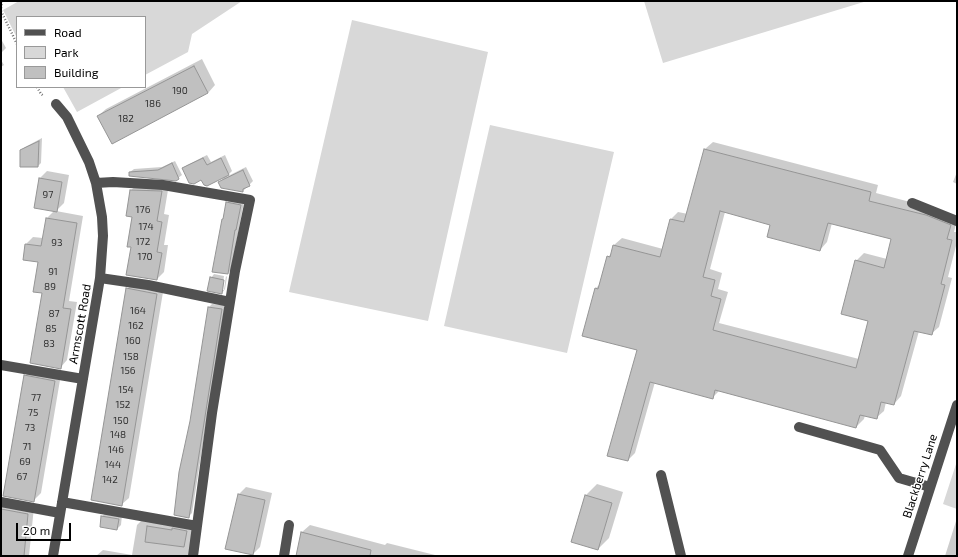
<!DOCTYPE html>
<style>
body{margin:0}
#map{position:relative;width:958px;height:557px;overflow:hidden;background:#fff;font-family:"Exo 2",sans-serif}
canvas{display:block}
.frame{position:absolute;inset:0;border:2px solid #000;pointer-events:none}
.legend{position:absolute;left:16px;top:16px;width:130px;height:72px;box-sizing:border-box;background:#fff;border:1px solid #999;margin:0;padding:5px 7px;list-style:none;font-size:12px;color:#000}
.legend li{display:flex;align-items:center;gap:8px;height:20px}
.legend b{width:20px;border:1px solid #999}
.scale{position:absolute;left:16px;top:523px;width:55px;height:18px;box-sizing:border-box;border:2px solid #000;border-top:0;padding-left:5px;font-size:12px;line-height:14px;white-space:nowrap;color:#000;-webkit-text-stroke:3px #fff;paint-order:stroke}
</style>
<div id="map">
<canvas width="958" height="557"></canvas>
<div class="frame"></div>
<ul class="legend">
<li><b style="height:5px;background:#515151"></b>Road</li>
<li><b style="height:11px;background:#d8d8d8"></b>Park</li>
<li><b style="height:11px;background:#c0c0c0"></b>Building</li>
</ul>
<div class="scale">20 m</div>
</div>
<script>
const g = document.querySelector('canvas').getContext('2d');
g.lineJoin = 'round';
function paint(path, color) { g.fillStyle = color; g.fill(path, 'evenodd'); }
const poly = rows => new Path2D(rows.map(r => 'M' + r).join(''));
function strokePath(path, color, width, dash) { g.strokeStyle = color; g.lineWidth = width; g.lineCap = dash ? 'butt' : 'round'; g.setLineDash(dash || []); g.stroke(path); }
function label(font, color, halo, rows, align = 'center') {
  g.font = font + ' "Exo 2",sans-serif'; g.lineWidth = 3; g.setLineDash([]); g.textBaseline = 'middle'; g.strokeStyle = halo; g.fillStyle = color; for (const [text, x, y, turn = 0] of rows) {
    g.save(); g.translate(x, y); g.rotate((+turn || 0) * Math.PI / 180); g.textAlign = isNaN(turn) ? turn : align; if (halo) g.strokeText(text, 0, 0); g.fillText(text, 0, 0); g.restore();
  }
}
const green = poly([
 [19,1,242,1,192,34,188,52,145,75,145,17,17,17,17,38,3,10],
 [644,1,867,1,663,63],
 [352,20,488,52,428,321,289,292],
 [63,87,123,87,77,112],
 [490,125,614,152,567,353,444,326],
 [957,461,957,509,943,504]
]);
const shadow = poly([
 [1,39,6,48,1,53],
 [202,59,215,85,208,93,98,116,106,109],
 [1,60,4,65,1,67],
 [42,138,41,163,38,166,21,150,25,147],
 [713,142,878,185,876,193,933,208,957,220,954,232,957,232,957,242,948,277,952,278,939,327,931,334,919,331,901,396,894,404,886,402,884,411,876,418,865,415,864,419,856,427,719,391,712,398,655,382,635,453,628,460,638,350,583,335,596,288,601,283,608,257,613,252,614,245,622,238,663,249,671,219,678,212,688,214,705,149],
 [725,212,772,224,820,250,827,242,832,223,892,239,887,259,864,253,856,261,869,321,859,359,719,323,728,292,718,289,722,273,710,269],
 [207,155,211,162,225,155,232,171,226,177,246,167,253,181,243,191,220,182,225,176,202,179,183,168,187,165],
 [175,161,182,175,178,178,130,172,134,169,162,167],
 [47,171,69,175,64,203,56,211,83,216,69,301,77,302,67,360,60,368,43,293,40,261,26,244,33,237,43,238,47,218,55,210,39,179],
 [957,172,957,184,953,182],
 [139,183,169,184,164,214,169,215,164,245,168,245,164,272,157,279,132,246,133,216,127,215,131,190],
 [230,199,244,202,231,270,228,273,227,203],
 [214,274,224,276,222,290,224,290,226,276,227,277,225,289,222,293,211,278],
 [135,281,164,286,129,498,121,505,127,289],
 [212,304,225,305,192,513,188,517,191,421,209,307],
 [32,368,61,374,41,493,34,500,25,376],
 [597,484,623,492,609,538,598,549,572,541,586,495],
 [246,487,272,493,260,547,253,554,226,548,239,494],
 [1,501,34,507,29,556,1,556],
 [106,513,122,515,121,525,117,529,101,526,102,516],
 [144,518,192,528,195,556,96,556,103,550,132,555,137,525],
 [957,518,957,556,945,556],
 [310,525,385,545,387,543,439,556,297,556,302,532]
]);
const building = poly([
 [194,66,208,93,112,144,97,116,194,66],
 [39,141,38,167,20,167,20,150,39,141],
 [704,149,871,192,869,201,926,215,951,225,947,239,952,240,941,284,945,285,932,335,914,331,894,405,881,402,877,419,860,415,856,428,715,390,713,399,650,382,628,461,607,456,637,350,582,336,595,288,598,289,607,256,610,257,613,245,660,257,670,219,684,222,704,149],
 [720,211,770,225,767,237,820,251,828,223,891,239,884,268,855,260,841,314,868,321,856,368,713,330,721,299,711,296,715,280,703,277,720,211],
 [203,158,207,165,221,158,229,175,207,186,204,185,201,180,194,184,189,183,182,168,203,158],
 [172,163,179,179,176,181,129,176,129,172,158,170,172,163],
 [243,170,250,186,243,189,243,192,221,188,218,182,243,170],
 [39,178,62,182,57,212,34,208,39,178],
 [130,190,162,191,157,221,162,222,157,252,162,253,157,280,126,275,131,247,127,247,132,217,126,216,130,190],
 [226,202,241,205,236,230,235,230,228,274,212,272,222,219,223,219,226,202],
 [46,218,77,223,63,308,71,309,61,369,30,363,42,293,33,292,38,262,23,260,25,244,41,246,46,218],
 [210,277,224,280,222,294,207,291,210,277],
 [126,288,157,294,122,506,91,500,126,288],
 [208,307,222,309,189,518,174,515,179,472,190,421,208,307],
 [24,375,55,381,34,502,3,496,24,375],
 [238,494,265,500,253,555,225,549,238,494],
 [585,495,612,503,598,550,571,542,585,495],
 [1,509,28,514,24,556,1,556,1,509],
 [101,516,119,519,117,530,100,527,101,516],
 [147,526,172,530,172,528,187,531,184,547,145,542,147,526],
 [301,532,371,550,370,556,296,556,301,532]
]);
const path = poly([
 [1,8,2,1],
 [1,11,17,44],
 [37,87,41,94,44,96]
]);
const minor = poly([
 [96,183,113,182,163,185,250,200,235,271,230,302,148,285,100,278],
 [912,203,957,221],
 [1,365,83,379],
 [799,427,880,450,899,478,930,487],
 [661,475,681,556],
 [1,502,60,513],
 [62,502,197,526,212,413,230,302],
 [53,556,100,278,103,236,102,217,96,183,89,162,67,117,56,104],
 [193,556,197,526],
 [284,556,289,525],
 [908,556,957,405]
]);
const numberNames = [
 ["190",180,91],
 ["186",153,104],
 ["182",126,119],
 ["97",48,195],
 ["176",143,210],
 ["174",146,227],
 ["172",143,242],
 ["93",57,243],
 ["170",145,257],
 ["91",53,272],
 ["89",50,287],
 ["164",138,311],
 ["87",54,314],
 ["162",136,326],
 ["85",51,329],
 ["160",133,341],
 ["83",49,344],
 ["158",131,357],
 ["156",128,371],
 ["154",126,390],
 ["77",36,398],
 ["152",123,405],
 ["75",33,413],
 ["150",121,421],
 ["73",30,428],
 ["148",118,435],
 ["71",27,447],
 ["146",116,450],
 ["69",25,462],
 ["144",113,465],
 ["67",22,477],
 ["142",110,480]
];
const streetNames = [
 ["Armscott Road",80,324,-80],
 ["Blackberry Lane",920,476,-72]
];
paint(green, '#d8d8d8');
paint(shadow, '#0003');
paint(building, '#c0c0c0');
strokePath(building, '#959595', 1);
strokePath(path, '#737373', 2.5, [1, 2]);
strokePath(minor, '#515151', 10);
label('10px', '#303030', null, numberNames);
label('12px', '#000', '#fff', streetNames);
</script>
